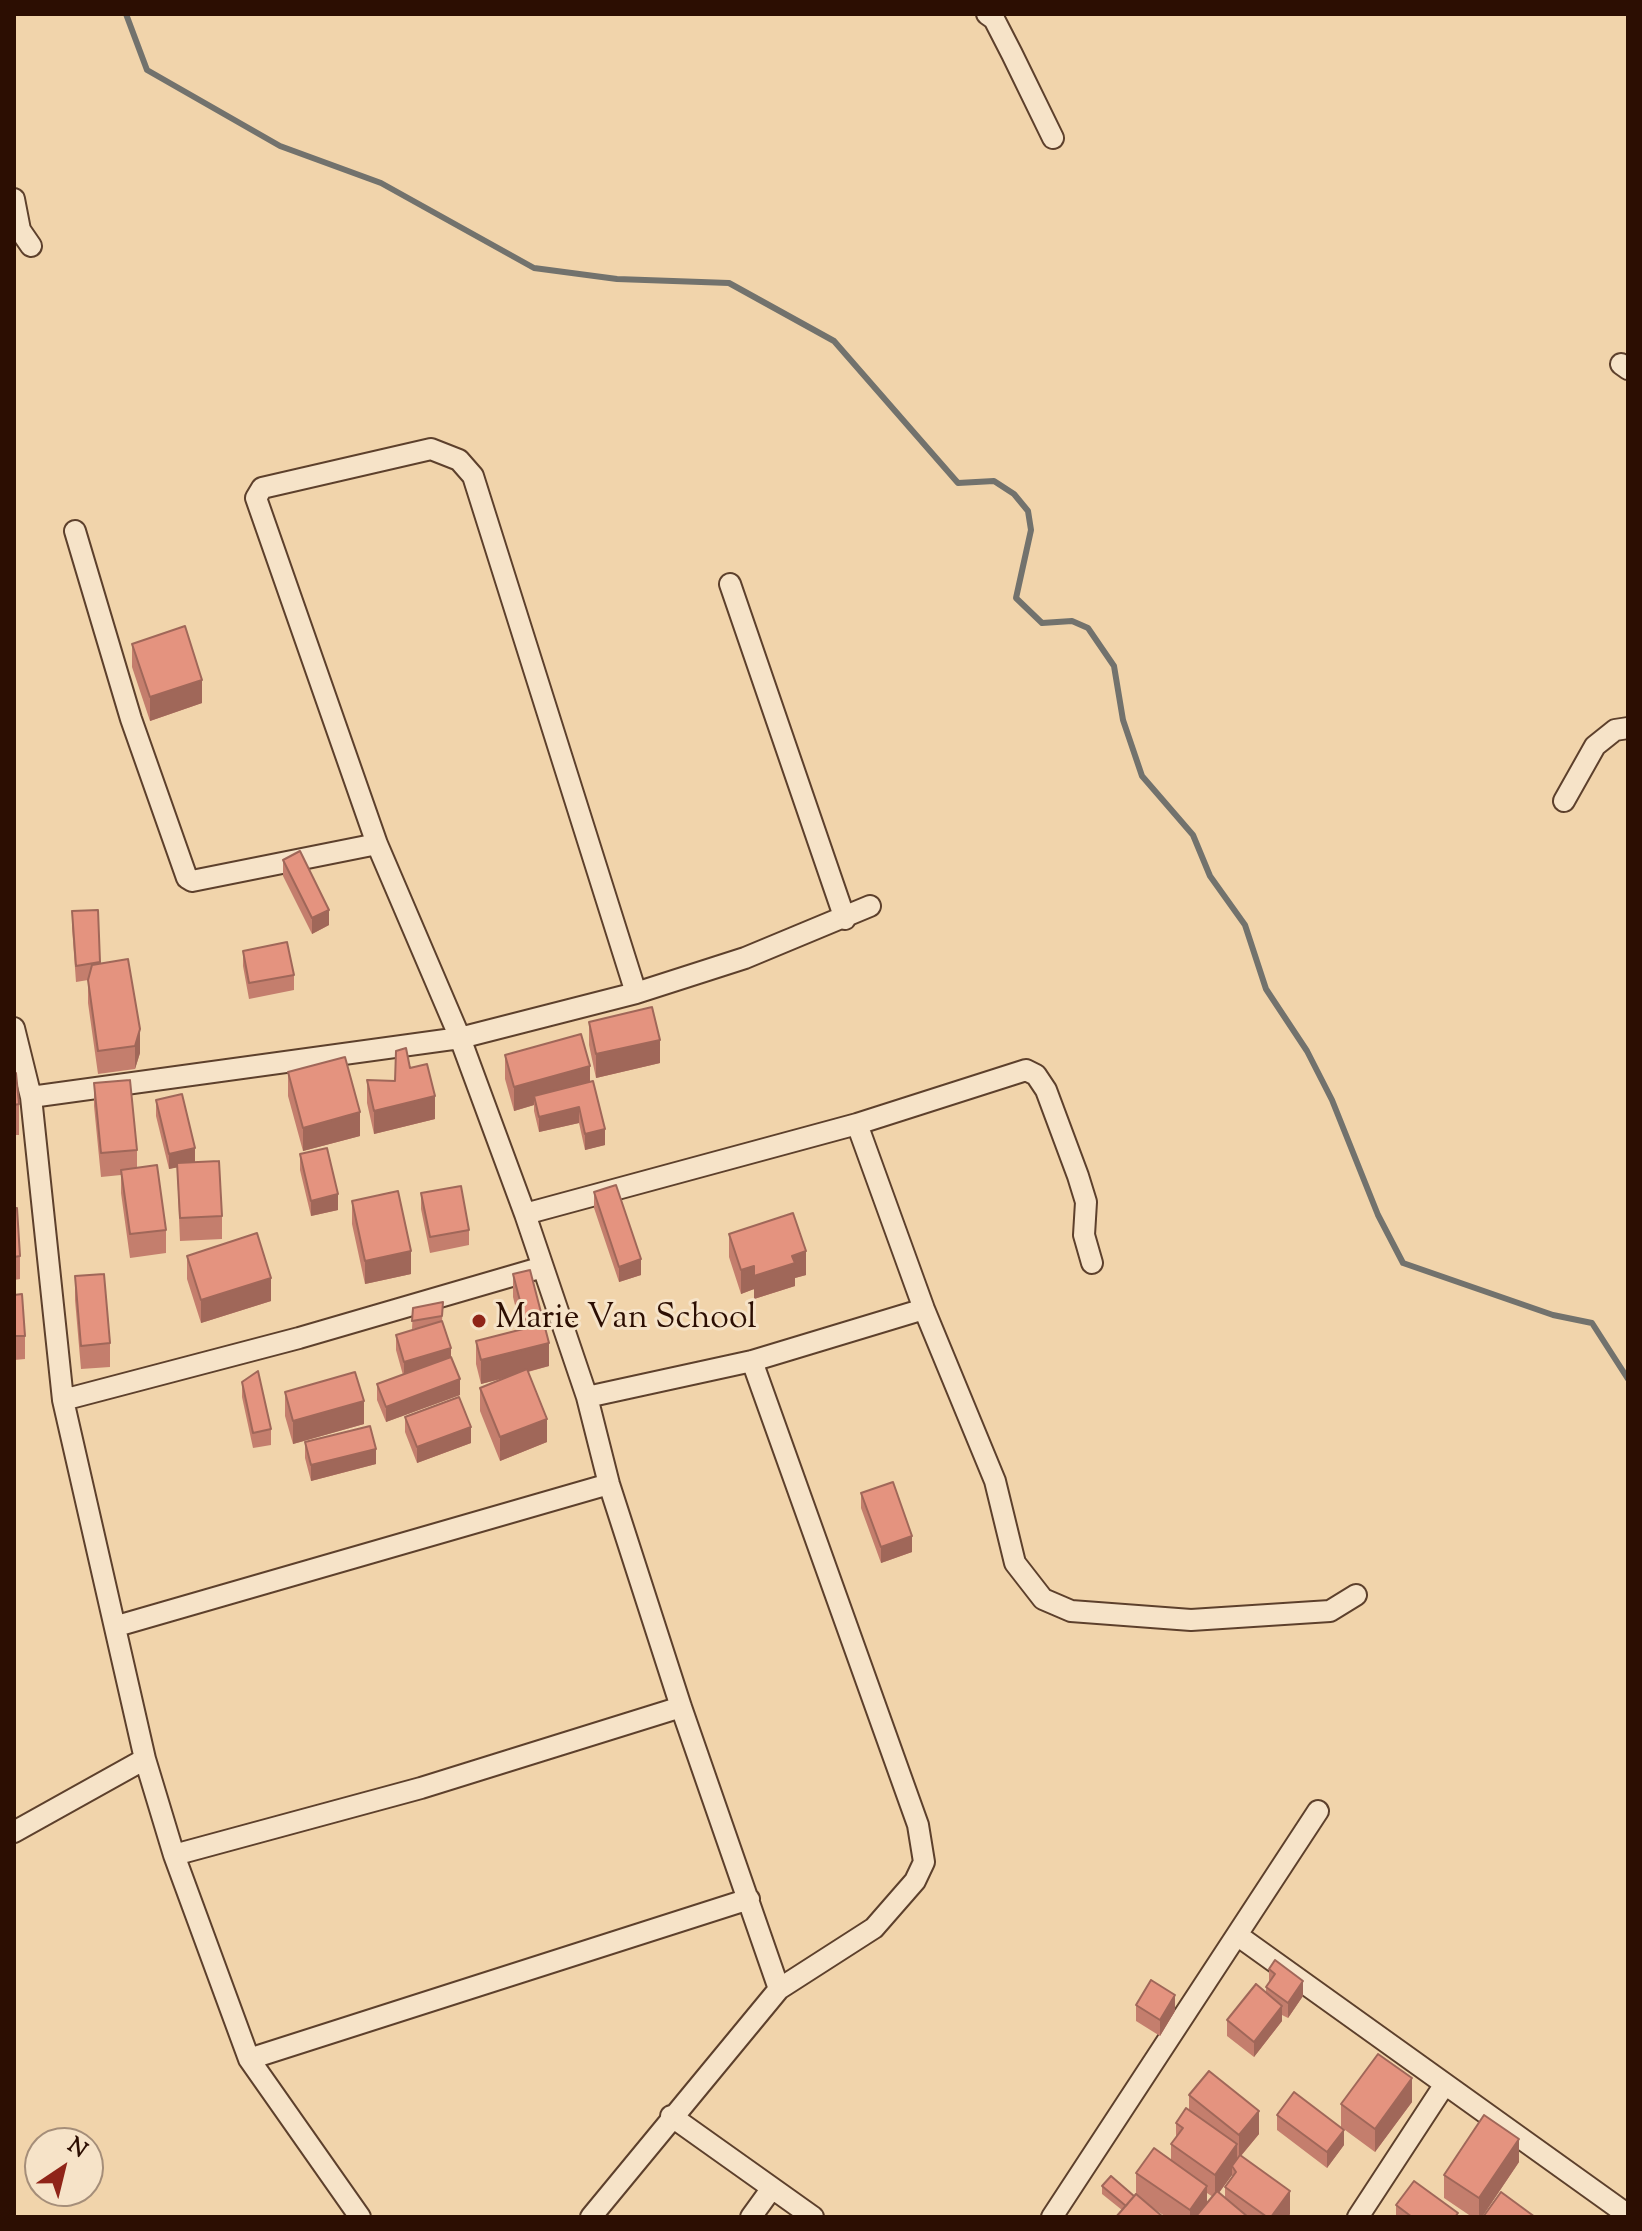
<!DOCTYPE html>
<style>
body{margin:0}
#map{position:relative;width:1642px;height:2231px;overflow:hidden;background:#f1d4ab;font-family:"Sorts Mill Goudy",serif}
canvas{display:block}
.frame{position:absolute;inset:0;border:16px solid #2c0e02;pointer-events:none}
.north{position:absolute;left:24px;top:2127px;width:80px;height:80px;box-sizing:border-box;background:#f6e3c8;border:2px solid #a58e79;border-radius:50%;rotate:35deg;font-size:22px;font-weight:700;line-height:32px;text-align:center;color:#2c0e02}
.north::after{content:'';display:block;margin:auto;width:28px;height:36px;background:#8f2418;clip-path:polygon(50% 0,100% 100%,50% 72%,0 100%)}
</style>
<div id="map">
<canvas width="1642" height="2231"></canvas>
<div class="frame"></div>
<div class="north">N</div>
</div>
<script>
const g = document.querySelector('canvas').getContext('2d');
g.lineJoin = 'round';
const poly = rows => new Path2D(rows.map(r => 'M' + r).join(''));
function strokePath(path, color, width, dash) { g.strokeStyle = color; g.lineWidth = width; g.lineCap = dash ? 'butt' : 'round'; g.setLineDash(dash || []); g.stroke(path); }
function paint(path, color) { g.fillStyle = color; g.fill(path, 'evenodd'); }
function label(font, color, halo, rows, align = 'center') {
  g.font = font + ' "Sorts Mill Goudy",serif'; g.lineWidth = 6; g.setLineDash([]); g.textBaseline = 'middle'; g.strokeStyle = halo; g.fillStyle = color; for (const [text, x, y, turn = 0] of rows) {
    g.save(); g.translate(x, y); g.rotate((+turn || 0) * Math.PI / 180); g.textAlign = isNaN(turn) ? turn : align; if (halo) g.strokeText(text, 0, 0); g.fillText(text, 0, 0); g.restore();
  }
}
const stream = poly([
 [126,14,147,70,280,146,381,183,534,268,617,279,729,283,834,341,958,483,994,481,1014,494,1028,511,1031,530,1016,598,1042,623,1072,621,1088,628,1114,666,1123,720,1142,776,1193,835,1210,876,1245,925,1266,989,1307,1051,1332,1100,1378,1215,1403,1263,1553,1315,1592,1323,1628,1379]
]);
const street = poly([
 [987,14,994,19,1012,54,1053,138],
 [14,199,20,230,31,246],
 [1621,364,1628,369],
 [75,531,131,719,187,878,192,881,377,844],
 [730,584,845,919],
 [1564,801,1595,746,1615,730,1628,728],
 [636,993,473,476,459,460,431,449,262,488,256,498,377,844,460,1038,525,1214,587,1397,609,1484,681,1707,779,1989],
 [14,1028,31,1097,63,1400,145,1759,174,1855,249,2059,360,2217],
 [31,1097,460,1038,636,993,745,958,870,906],
 [857,1124,924,1309,995,1481,1015,1563,1043,1599,1071,1611,1191,1620,1330,1611,1356,1595],
 [525,1214,857,1124,1026,1070,1036,1075,1046,1090,1078,1176,1086,1202,1084,1235,1092,1263],
 [587,1397,752,1361,924,1309],
 [63,1400,299,1338,536,1269],
 [117,1626,609,1484],
 [14,1832,145,1759],
 [174,1855,421,1788,681,1707],
 [1237,1935,1628,2215],
 [249,2059,749,1899],
 [671,2116,813,2217],
 [591,2217,779,1989,874,1928,915,1881,924,1862,918,1825,752,1361],
 [751,2217,772,2188],
 [1052,2217,1318,1811],
 [1358,2217,1445,2084]
]);
const wall = poly([
 [132,644,202,703,150,721,132,667],
 [283,860,329,925,312,934,283,876],
 [98,910,100,964,140,1053,135,1069,98,1074,88,1003,88,980,76,982,72,927,72,911],
 [243,951,294,975,294,990,249,999,243,966],
 [589,1022,660,1063,596,1078,589,1045],
 [505,1055,590,1082,605,1145,585,1150,579,1123,539,1132,534,1111,534,1105,514,1111,505,1079],
 [410,1068,435,1119,374,1134,367,1103,367,1080,395,1081],
 [288,1072,360,1136,303,1151,288,1096],
 [14,1074,19,1104,19,1135,14,1135],
 [94,1083,137,1150,137,1168,166,1230,166,1253,130,1258,121,1193,121,1175,101,1177,94,1106],
 [156,1100,195,1162,222,1216,222,1239,180,1241,177,1167,169,1169,156,1116],
 [300,1154,338,1210,311,1216,300,1170],
 [594,1192,641,1275,619,1282,594,1208],
 [421,1193,469,1230,469,1245,430,1253,421,1209],
 [352,1201,411,1274,365,1284,352,1224],
 [14,1208,20,1256,20,1279,14,1280],
 [729,1234,806,1275,795,1278,795,1286,754,1299,754,1289,741,1294,729,1257],
 [187,1256,271,1301,201,1323,187,1279],
 [513,1274,549,1366,528,1372,547,1442,500,1461,480,1411,480,1388,508,1377,481,1384,476,1364,476,1341,521,1329,513,1297],
 [75,1276,110,1343,110,1367,81,1369,75,1300],
 [14,1295,25,1336,25,1359,14,1360],
 [443,1302,442,1321,460,1395,386,1422,377,1400,377,1384,403,1375,396,1350,396,1335,420,1328,412,1329,413,1308],
 [242,1382,271,1429,271,1445,253,1448,242,1397],
 [285,1392,364,1424,293,1444,285,1416],
 [405,1417,471,1443,417,1463,405,1432],
 [305,1442,376,1464,311,1481,305,1458],
 [861,1493,912,1552,881,1563,861,1508],
 [1269,1969,1303,1996,1288,2018,1282,2015,1282,2021,1254,2057,1227,2036,1227,2020,1266,1992,1266,1987,1269,1983],
 [1136,2005,1175,2011,1160,2036,1136,2021],
 [1189,2095,1259,2134,1241,2156,1290,2214,1288,2217,1166,2217,1150,2206,1122,2210,1102,2194,1102,2186,1134,2196,1136,2194,1136,2173,1171,2161,1171,2144,1176,2138,1176,2123,1189,2110],
 [1232,2175,1232,2178,1225,2187,1225,2198,1219,2193],
 [1207,2193,1213,2197,1207,2203],
 [1412,2102,1375,2152,1341,2127,1341,2104],
 [1277,2115,1344,2145,1327,2168,1277,2130],
 [1519,2162,1482,2217,1472,2217,1444,2198,1444,2175],
 [1396,2205,1458,2217,1396,2217]
]);
const shadedWall = poly([
 [202,680,202,703,150,721,150,697],
 [329,910,329,925,312,934,312,918],
 [140,1029,140,1053,135,1069,135,1046],
 [660,1040,660,1063,596,1078,596,1054],
 [590,1066,590,1089,534,1096,534,1105,514,1111,514,1087],
 [435,1096,435,1119,374,1134,374,1111],
 [579,1107,579,1123,539,1132,539,1117],
 [360,1112,360,1136,303,1151,303,1128],
 [605,1129,605,1145,585,1150,585,1134],
 [195,1148,195,1164,169,1169,169,1154],
 [338,1194,338,1210,311,1216,311,1201],
 [411,1251,411,1274,365,1284,365,1261],
 [806,1251,806,1275,795,1278,795,1286,754,1299,754,1276,792,1256],
 [641,1259,641,1275,619,1282,619,1267],
 [754,1266,754,1289,741,1294,741,1270],
 [271,1278,271,1301,201,1323,201,1300],
 [549,1343,549,1366,481,1384,481,1360],
 [451,1348,451,1363,404,1377,404,1362],
 [460,1379,460,1395,386,1422,386,1407],
 [364,1401,364,1424,293,1444,293,1421],
 [547,1419,547,1442,500,1461,500,1437],
 [471,1427,471,1443,417,1463,417,1447],
 [376,1449,376,1464,311,1481,311,1465],
 [912,1536,912,1552,881,1563,881,1547],
 [1303,1981,1303,1996,1288,2018,1288,2003],
 [1175,1995,1175,2011,1160,2036,1160,2020],
 [1282,2006,1282,2021,1254,2057,1254,2042],
 [1412,2078,1412,2102,1375,2152,1375,2129],
 [1259,2111,1259,2134,1239,2158,1239,2135],
 [1344,2130,1344,2145,1327,2168,1327,2152],
 [1519,2139,1519,2162,1482,2217,1479,2217,1479,2198],
 [1237,2144,1237,2167,1232,2166,1232,2175,1215,2198,1215,2175],
 [1207,2186,1207,2209,1197,2215,1197,2217,1190,2217,1190,2210],
 [1290,2191,1290,2214,1288,2217,1271,2217]
]);
const building = poly([
 [185,626,202,680,150,697,132,644,185,626],
 [300,851,329,910,312,918,283,860,300,851],
 [98,910,100,962,76,966,72,911,98,910],
 [287,942,294,975,249,983,243,951,287,942],
 [128,959,140,1029,135,1046,98,1051,88,980,92,965,128,959],
 [652,1007,660,1040,596,1054,589,1022,652,1007],
 [581,1034,590,1066,514,1087,505,1055,581,1034],
 [406,1048,410,1068,427,1064,435,1096,374,1111,367,1080,395,1081,396,1051,406,1048],
 [345,1057,360,1112,303,1128,288,1072,345,1057],
 [16,1073,19,1104,14,1105,14,1074,16,1073],
 [130,1080,137,1150,101,1153,94,1083,130,1080],
 [593,1081,605,1129,585,1134,579,1107,539,1117,534,1096,593,1081],
 [182,1094,195,1148,169,1154,156,1100,182,1094],
 [327,1148,338,1194,311,1201,300,1154,327,1148],
 [219,1161,222,1216,180,1218,177,1163,219,1161],
 [157,1165,166,1230,130,1234,121,1170,157,1165],
 [616,1185,641,1259,619,1267,594,1192,616,1185],
 [461,1186,469,1230,430,1237,421,1193,461,1186],
 [398,1191,411,1251,365,1261,352,1201,398,1191],
 [14,1208,17,1208,20,1256,14,1257,14,1208],
 [793,1213,806,1251,792,1256,795,1263,754,1276,754,1266,741,1270,729,1234,793,1213],
 [257,1233,271,1278,201,1300,187,1256,257,1233],
 [530,1270,549,1343,481,1360,476,1341,527,1328,513,1274,530,1270],
 [104,1274,110,1343,81,1346,75,1276,104,1274],
 [22,1294,25,1336,14,1336,14,1295,22,1294],
 [443,1302,442,1316,412,1321,413,1308,443,1302],
 [442,1321,451,1348,404,1362,396,1335,442,1321],
 [451,1357,460,1379,386,1407,377,1384,451,1357],
 [527,1369,547,1419,500,1437,480,1388,527,1369],
 [258,1371,271,1429,253,1433,242,1382,258,1371],
 [355,1372,364,1401,293,1421,285,1392,355,1372],
 [459,1397,471,1427,417,1447,405,1417,459,1397],
 [370,1426,376,1449,311,1465,305,1442,370,1426],
 [893,1482,912,1536,881,1547,861,1493,893,1482],
 [1275,1960,1303,1981,1288,2003,1266,1987,1275,1974,1269,1969,1275,1960],
 [1151,1980,1175,1995,1160,2020,1136,2005,1151,1980],
 [1256,1984,1282,2006,1254,2042,1227,2020,1256,1984],
 [1378,2054,1412,2078,1375,2129,1341,2104,1378,2054],
 [1209,2071,1259,2111,1239,2135,1189,2095,1209,2071],
 [1294,2092,1344,2130,1327,2152,1277,2115,1294,2092],
 [1186,2108,1237,2144,1215,2175,1171,2144,1183,2128,1176,2123,1186,2108],
 [1484,2115,1519,2139,1479,2198,1444,2175,1484,2115],
 [1154,2148,1207,2186,1190,2210,1136,2173,1154,2148],
 [1240,2155,1290,2191,1271,2217,1267,2217,1225,2187,1236,2172,1232,2166,1240,2155],
 [1111,2176,1134,2196,1126,2206,1102,2186,1111,2176],
 [1414,2181,1458,2213,1455,2217,1412,2217,1396,2205,1414,2181],
 [1217,2191,1248,2217,1199,2217,1197,2215,1217,2191],
 [1501,2192,1535,2217,1483,2217,1501,2192],
 [1136,2194,1163,2217,1116,2217,1136,2194]
]);
const markers = [
 [479,1321,8,"#8f2418"]
];
const poiNames = [
 ["Marie Van School",495,1321]
];
strokePath(stream, '#72726d', 6);
strokePath(street, '#5d402c', 24);
strokePath(street, '#f6e3c8', 20);
paint(wall, '#c47e6d');
paint(shadedWall, '#a06759');
paint(building, '#e4937f');
strokePath(building, '#a06759', 2);
for (const [x, y, r, color] of markers) { const dot = new Path2D(); dot.arc(x, y, r, 0, 2 * Math.PI); g.fillStyle = color; g.fill(dot); strokePath(dot, '#f6e3c8', 3); }
label('34px', '#2c0e02', '#f6e3c8', poiNames, 'left');
</script>
